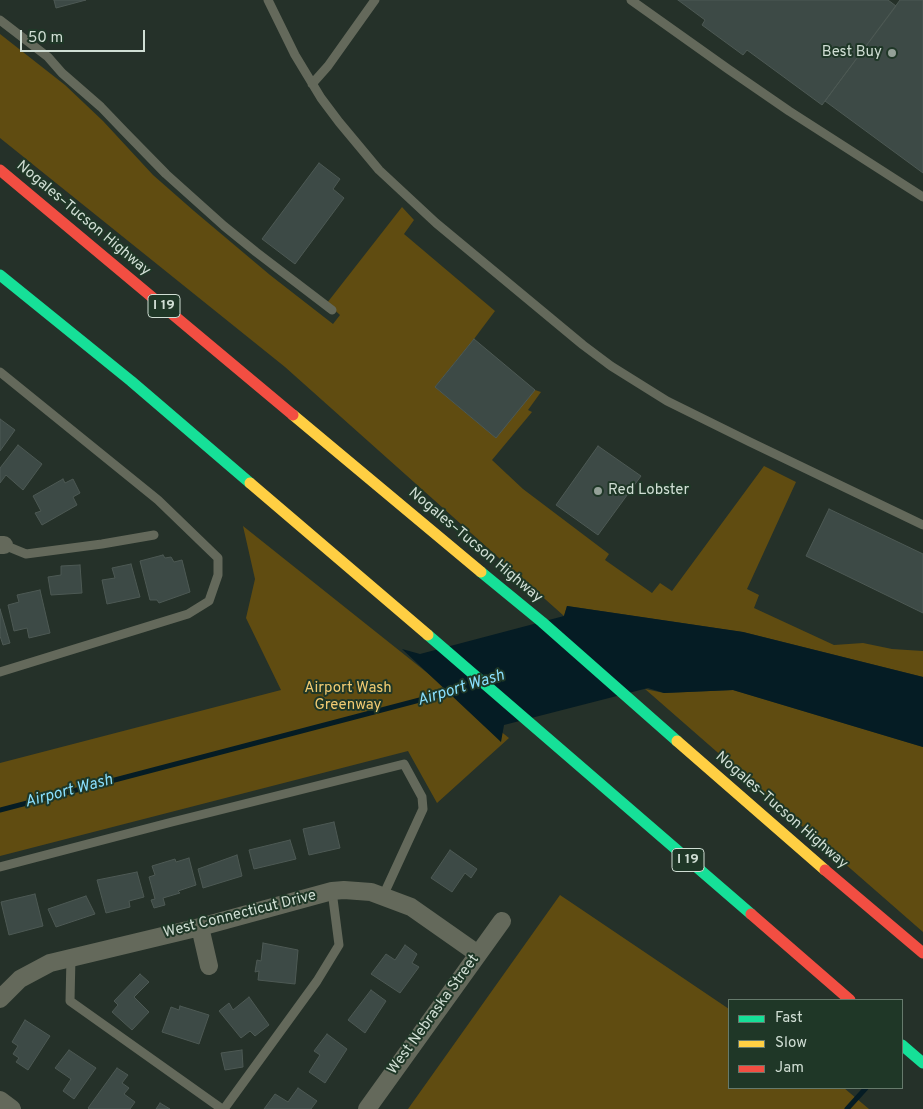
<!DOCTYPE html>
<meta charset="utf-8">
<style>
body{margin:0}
#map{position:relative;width:923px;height:1109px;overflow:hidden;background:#253129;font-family:Overpass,sans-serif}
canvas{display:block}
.legend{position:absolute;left:728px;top:999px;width:175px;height:90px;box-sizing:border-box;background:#1f3727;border:1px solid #667a6c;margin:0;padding:6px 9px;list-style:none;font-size:15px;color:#d0ded4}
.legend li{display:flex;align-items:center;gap:10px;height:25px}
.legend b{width:25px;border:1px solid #667a6c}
.scale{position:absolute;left:20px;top:30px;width:125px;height:22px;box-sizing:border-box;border:2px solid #d0ded4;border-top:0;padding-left:6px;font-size:15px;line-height:18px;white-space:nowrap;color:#d0ded4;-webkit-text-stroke:4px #1f3727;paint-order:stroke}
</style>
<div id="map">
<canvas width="923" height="1109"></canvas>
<ul class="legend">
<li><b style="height:6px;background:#16e098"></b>Fast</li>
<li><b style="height:6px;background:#ffcf43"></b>Slow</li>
<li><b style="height:6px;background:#f24e42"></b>Jam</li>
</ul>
<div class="scale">50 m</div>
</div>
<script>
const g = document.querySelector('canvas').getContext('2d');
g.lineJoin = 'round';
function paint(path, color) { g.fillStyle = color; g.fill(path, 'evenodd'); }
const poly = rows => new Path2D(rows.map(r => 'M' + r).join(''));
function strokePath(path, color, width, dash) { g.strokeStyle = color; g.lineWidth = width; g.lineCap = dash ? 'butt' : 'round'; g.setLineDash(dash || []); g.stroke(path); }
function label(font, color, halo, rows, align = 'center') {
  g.font = font + ' Overpass,sans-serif'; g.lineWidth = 4; g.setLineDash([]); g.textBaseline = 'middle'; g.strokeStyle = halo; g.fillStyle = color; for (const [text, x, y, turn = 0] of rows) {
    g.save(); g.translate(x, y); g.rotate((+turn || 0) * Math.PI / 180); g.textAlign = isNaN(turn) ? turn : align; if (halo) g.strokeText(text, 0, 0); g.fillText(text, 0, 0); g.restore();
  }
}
const green = poly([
 [0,34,65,85,103,121,153,175,194,211,270,275,333,324,340,315,327,303,402,207,414,220,404,234,495,311,474,339,435,387,495,437,535,390,541,392,528,410,532,412,492,460,523,489,609,554,605,560,652,593,660,583,672,591,764,466,796,482,747,589,759,595,754,608,834,645,863,643,892,649,923,651,923,677,743,632,567,606,564,616,285,367,0,138],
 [243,526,509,738,437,803,408,751,0,856,0,763,281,690,246,618,255,579],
 [645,689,664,693,733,690,923,747,923,932],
 [560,895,729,1009,729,1088,844,1088,869,1109,408,1109]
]);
const water = poly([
 [567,606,743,632,923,677,923,747,733,690,664,693,648,688,504,725,501,742,402,649,420,654,564,616]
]);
const stream = poly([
 [0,810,454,691],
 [847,1109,866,1088]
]);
const building = poly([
 [54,0,86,0,56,8,54,0],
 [678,0,888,0,896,6,822,105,747,50,743,55,702,25,705,20,678,0],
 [900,0,923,0,923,173,825,101,900,0],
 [319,163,340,179,333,189,344,198,295,264,262,239,319,163],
 [474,339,535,390,496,438,435,387,474,339],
 [0,419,15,430,0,451,0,419],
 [18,445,42,464,23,490,6,475,0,483,0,468,18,445],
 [598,446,641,476,598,535,556,505,598,446],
 [63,479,65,483,73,479,80,493,73,497,77,505,42,525,35,513,41,511,33,496,63,479],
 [829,509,923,554,923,613,806,556,829,509],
 [163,555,165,558,171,557,174,562,182,560,190,592,159,603,157,600,150,600,140,561,163,555],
 [131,564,140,597,107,604,102,580,115,578,112,568,131,564],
 [80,565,82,593,51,595,48,577,61,575,61,566,80,565],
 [40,590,50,633,29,638,27,628,14,631,8,605,19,602,17,595,40,590],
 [0,609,10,643,3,645,0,636,0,609],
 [334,822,340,848,309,855,303,829,334,822],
 [290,840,296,859,254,869,249,850,290,840],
 [450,850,477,869,471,878,465,873,452,892,431,878,450,850],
 [237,855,242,876,203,888,198,869,237,855],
 [189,858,196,885,178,891,180,893,163,898,165,905,154,908,151,900,155,899,149,877,155,875,152,866,175,859,176,862,189,858],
 [137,872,144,897,129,901,130,907,106,913,97,880,137,872],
 [35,894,43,926,9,935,1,902,35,894],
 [86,896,95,914,56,927,48,909,86,896],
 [263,943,298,950,295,984,258,980,259,971,255,972,257,960,261,961,263,943],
 [405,945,417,954,412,963,419,967,400,993,371,974,386,954,395,960,405,945],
 [140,974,149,982,134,997,149,1012,132,1030,112,1012,118,1005,114,1001,140,974],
 [371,990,386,1001,365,1033,348,1020,371,990],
 [249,997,269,1025,255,1036,250,1031,241,1038,219,1011,229,1003,233,1010,249,997],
 [180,1006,209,1015,199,1044,162,1032,171,1007,179,1010,180,1006],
 [25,1020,50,1036,28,1070,16,1062,19,1058,13,1054,18,1046,12,1042,25,1020],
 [327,1034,347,1049,325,1083,309,1072,320,1055,314,1051,327,1034],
 [69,1050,96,1068,74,1099,63,1091,71,1079,55,1068,69,1050],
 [242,1050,243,1067,225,1070,221,1053,242,1050],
 [117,1068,128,1075,122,1083,129,1088,124,1094,135,1102,130,1109,89,1109,88,1108,117,1068],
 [298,1088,317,1101,311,1109,264,1109,275,1094,288,1102,298,1088],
 [160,1103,170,1109,156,1109,160,1103]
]);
const lane = poly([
 [268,0,295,55,321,98,339,122,379,170,436,223,583,345,611,366,667,401,750,442,923,525],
 [631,0,728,69,789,111,923,197],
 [0,20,48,57,62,73,101,107,124,131,166,174,224,226,256,252,332,310],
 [312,84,328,66,375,0],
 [0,372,158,500,218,558,218,575,209,601,188,614,0,672],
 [4,545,26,554,102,544,154,535],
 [0,867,172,822,404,764,422,797,423,809,383,896],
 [71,957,70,1001,222,1109],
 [224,1109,317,981,339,945,332,891]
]);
const street = poly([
 [0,545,4,545],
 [200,927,209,966],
 [0,999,20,979,50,963,200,927,332,891,344,890,371,892,411,907,478,954],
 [0,1100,12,1109],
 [367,1109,502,921]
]);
const fast = poly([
 [0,275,131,381,250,483],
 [481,572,542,622,677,741],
 [428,635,751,914],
 [902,1045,923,1063]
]);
const slow = poly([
 [293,415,481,572],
 [250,483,428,635],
 [677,741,825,870]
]);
const jam = poly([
 [0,170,293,415],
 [825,870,923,953],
 [751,914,850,1000]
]);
const markers = [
 [892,53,5,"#94a198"],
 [598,491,5,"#94a198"]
];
const shields = [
 [164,306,32],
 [688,860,32]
];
const shieldNames = [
 ["I 19",164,306],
 ["I 19",688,860]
];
const poiNames = [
 ["Best Buy",882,53],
 ["Red Lobster",608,491,"left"]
];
const streetNames = [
 ["Nogales–Tucson Highway",83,219,40],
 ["Nogales–Tucson Highway",475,546,40],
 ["Nogales–Tucson Highway",781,811,41],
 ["West Connecticut Drive",240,915,-14],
 ["West Nebraska Street",434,1015,-54]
];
const parkNames = [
 ["Airport Wash",348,689],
 ["Greenway",348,706]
];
const waterNames = [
 ["Airport Wash",461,689,-17],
 ["Airport Wash",69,792,-15]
];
paint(green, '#604c11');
paint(water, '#051c24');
strokePath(stream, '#051c24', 5);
paint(building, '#3d4a46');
strokePath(building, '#4d5954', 1);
strokePath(lane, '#64695b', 9);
strokePath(street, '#64695b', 18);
strokePath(fast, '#16e098', 11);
strokePath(slow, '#ffcf43', 11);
strokePath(jam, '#f24e42', 11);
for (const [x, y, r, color] of markers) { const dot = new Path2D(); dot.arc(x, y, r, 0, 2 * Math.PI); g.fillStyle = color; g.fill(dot); strokePath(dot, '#1f3727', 2); }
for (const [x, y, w] of shields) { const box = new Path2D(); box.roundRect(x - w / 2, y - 11.5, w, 23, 4); g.fillStyle = '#1f3727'; g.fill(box); strokePath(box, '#d0ded4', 1); }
label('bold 14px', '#d0ded4', null, shieldNames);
label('15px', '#d0ded4', '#1f3727', poiNames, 'right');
label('15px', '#d0ded4', '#1f3727', streetNames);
label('15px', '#f1cb72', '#1f3727', parkNames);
label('italic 16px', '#89dffe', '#1f3727', waterNames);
</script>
